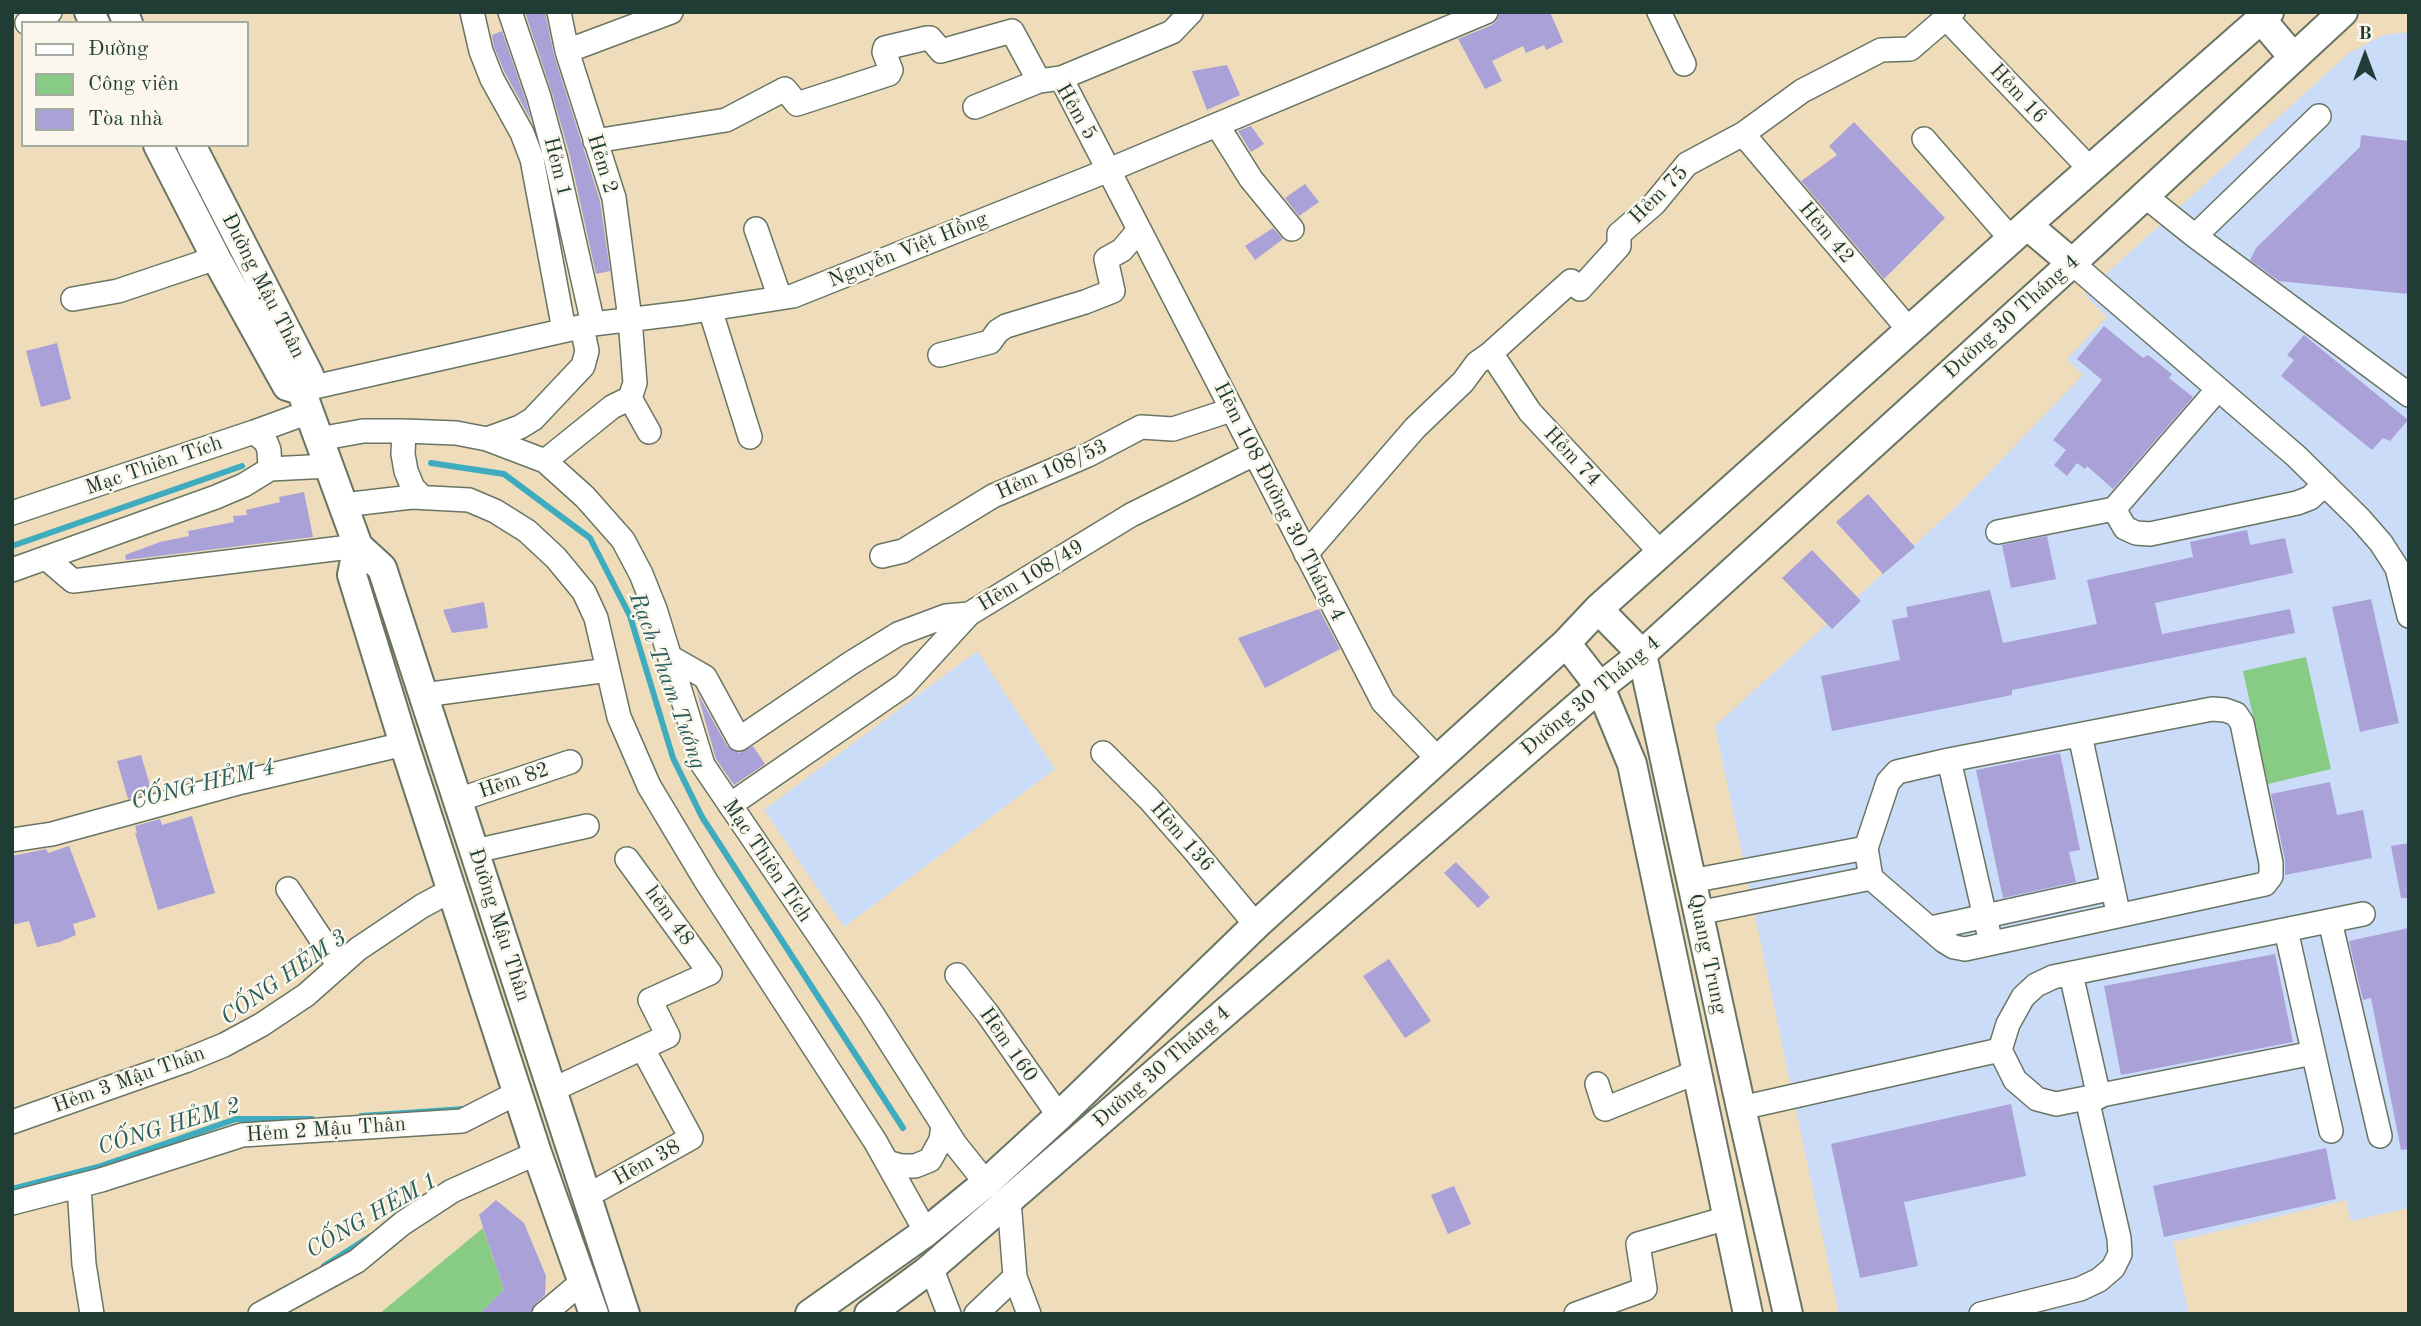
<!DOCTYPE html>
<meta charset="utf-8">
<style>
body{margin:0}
#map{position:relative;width:2421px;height:1326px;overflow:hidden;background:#efdcba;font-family:"Old Standard TT",serif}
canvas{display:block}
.frame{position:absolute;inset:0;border:14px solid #1f3d34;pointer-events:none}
.legend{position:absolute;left:21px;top:21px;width:228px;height:126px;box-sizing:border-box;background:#fbf7ec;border:2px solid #a3ada2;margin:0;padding:9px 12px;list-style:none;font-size:21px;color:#1f3d34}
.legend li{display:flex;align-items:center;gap:14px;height:35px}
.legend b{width:35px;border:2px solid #a3ada2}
.north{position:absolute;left:2330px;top:21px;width:70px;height:70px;-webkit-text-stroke:5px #fbf7ec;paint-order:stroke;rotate:0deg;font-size:19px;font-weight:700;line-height:28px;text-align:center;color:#1f3d34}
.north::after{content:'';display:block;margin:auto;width:24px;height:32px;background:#1f3d34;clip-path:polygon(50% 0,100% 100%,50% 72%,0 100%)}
</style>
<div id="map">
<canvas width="2421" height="1326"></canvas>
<div class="frame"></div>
<ul class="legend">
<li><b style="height:9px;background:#fff"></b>Đường</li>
<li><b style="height:19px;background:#87cb85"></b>Công viên</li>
<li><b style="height:19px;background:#aaa1d8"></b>Tòa nhà</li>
</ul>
<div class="north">B</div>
</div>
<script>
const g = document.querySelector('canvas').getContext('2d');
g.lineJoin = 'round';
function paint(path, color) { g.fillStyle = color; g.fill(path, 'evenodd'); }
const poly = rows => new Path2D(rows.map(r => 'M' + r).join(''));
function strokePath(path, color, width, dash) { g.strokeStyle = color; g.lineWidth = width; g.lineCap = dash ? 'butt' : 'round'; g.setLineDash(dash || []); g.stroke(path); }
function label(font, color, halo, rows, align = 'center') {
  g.font = font + ' "Old Standard TT",serif'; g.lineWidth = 5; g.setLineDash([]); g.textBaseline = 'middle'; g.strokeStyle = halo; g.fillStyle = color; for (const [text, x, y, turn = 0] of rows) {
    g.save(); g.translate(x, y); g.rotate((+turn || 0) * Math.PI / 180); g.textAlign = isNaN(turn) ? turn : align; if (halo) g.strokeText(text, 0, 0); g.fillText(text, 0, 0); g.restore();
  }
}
const built = poly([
 [2409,32,2409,1208,2351,1221,2346,1200,2173,1242,2189,1314,1839,1314,1715,726,1956,507,2083,375,2067,359,2107,317,2084,294,2349,53,2383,35],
 [977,651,1055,769,844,927,764,810]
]);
const green = poly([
 [2306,657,2331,769,2268,784,2243,671],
 [483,1228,504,1290,479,1314,379,1314]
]);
const stream = poly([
 [431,463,504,474,590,538,630,616,673,758,702,817,903,1128],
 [12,546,242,466],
 [361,1116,464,1109],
 [12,1189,98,1167,236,1119,312,1119],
 [324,1266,371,1236]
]);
const building = poly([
 [525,12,545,12,554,55,600,201,610,271,596,274,570,156,552,93],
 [1500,12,1550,12,1563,42,1546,50,1544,45,1526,53,1523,46,1492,61,1502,81,1485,89,1458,39,1492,25,1497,20],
 [502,31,526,101,531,120,505,73,494,47,492,35],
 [1227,65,1240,95,1207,110,1192,71],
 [1854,122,1945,218,1884,279,1801,181,1837,155,1829,146],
 [1251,126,1264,144,1251,152,1238,131],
 [2361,135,2409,141,2409,294,2279,281,2250,260,2256,248,2360,147],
 [1305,184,1319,202,1299,216,1285,198],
 [1273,228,1283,239,1255,260,1245,246],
 [2104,326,2143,358,2148,355,2172,374,2169,378,2193,397,2113,489,2087,466,2085,469,2077,463,2067,476,2054,465,2066,450,2053,440,2102,380,2077,359],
 [2304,335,2408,420,2390,441,2383,438,2372,450,2281,376,2294,360,2287,355],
 [57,343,71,399,41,407,26,351],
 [304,492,313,537,126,560,125,555,160,542,189,536,188,531,234,522,233,516,247,515,246,510,280,502,279,497],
 [1868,494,1915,547,1883,574,1836,522],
 [2247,530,2250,545,2285,538,2293,573,2155,603,2162,634,2290,609,2295,633,2012,690,2012,695,1832,731,1821,676,1900,660,1892,620,1908,617,1906,607,1990,590,2003,643,2097,624,2087,580,2193,557,2190,542],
 [2047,536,2056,579,2011,588,2002,545],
 [1812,550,1861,601,1832,629,1782,578],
 [2371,599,2399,723,2360,732,2332,607],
 [484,602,488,628,452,633,443,610],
 [1319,609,1340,649,1265,688,1238,638],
 [697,692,727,746,739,753,753,746,765,764,734,785,716,759],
 [2060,753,2080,850,2069,852,2076,882,2003,898,1976,770],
 [141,755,152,792,128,799,117,761],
 [2330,782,2337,815,2363,810,2372,858,2285,875,2285,860,2271,794],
 [192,816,215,893,158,910,135,833,137,833,135,826,160,819,162,825],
 [2409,843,2409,898,2401,898,2391,846],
 [69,846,96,917,73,924,76,935,60,942,37,947,29,921,12,925,12,856,46,849,48,853],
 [1456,862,1490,897,1478,908,1444,873],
 [2409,928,2409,1149,2401,1150,2371,998,2363,1000,2349,941],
 [2275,954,2293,1042,2121,1075,2104,986],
 [1389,959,1431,1021,1405,1038,1363,976],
 [2011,1104,2026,1176,1904,1202,1918,1266,1860,1278,1831,1144],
 [2326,1148,2336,1199,2164,1237,2153,1186],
 [1454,1186,1471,1224,1448,1234,1431,1195],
 [496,1200,524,1223,546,1276,545,1295,535,1304,530,1314,479,1314,504,1290,479,1215]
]);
const minor = poly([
 [472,12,481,51,492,79,522,133,532,159,564,330],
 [510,12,539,97,556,160,593,324],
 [1659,12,1684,64],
 [1945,17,2091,170],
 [27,23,50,12],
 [567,51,671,12],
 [1061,78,1383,702,1439,760],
 [975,107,1039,81],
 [1217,125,1251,179,1292,229],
 [1743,134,1910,331],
 [1924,139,2011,239],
 [595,141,726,120,785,89,797,104,889,74,891,70,884,52,885,48,927,38,930,38,941,51,1012,31,1039,81,1061,78,1172,32,1191,12],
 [2145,196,2195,236,2409,395],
 [756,229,780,298],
 [2195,236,2319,116],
 [2072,263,2296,456,2360,519,2381,543,2397,568,2409,616],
 [73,299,118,291,216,258],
 [710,309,750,437],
 [1491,353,1530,412,1662,554],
 [940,355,990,342,998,331,1006,326,1085,302,1113,291,1106,259,1122,250,1138,231],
 [301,390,593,324,684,313,793,296,1109,170,1486,12],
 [630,398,649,432],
 [404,431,403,454,406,471,413,488,422,497],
 [254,432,309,412],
 [319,439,363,431,404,431,456,433,487,439,545,461,585,497,623,540,641,574,655,609,703,765,871,1012,955,1144,986,1183],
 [487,439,520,427,533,419,583,366,587,351,582,327],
 [545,461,612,407,630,398,635,383,630,319,614,198,567,51,559,12],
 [270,469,329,466],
 [343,505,412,497,469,500,495,511,527,531,556,558,584,592,596,618,619,717,649,786,706,881,875,1141,926,1232],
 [2114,509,2125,528,2136,533,2150,534,2297,503,2310,498,2325,484],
 [12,513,254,432,266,442,269,450,270,469,244,485,216,497,12,570],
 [1998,532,2114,509,2218,389],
 [1306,554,1415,428,1463,382,1477,363,1491,353,1571,281,1580,289,1619,246,1619,234,1654,204,1687,164,1743,134,1802,91,1881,50,1910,49,1953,12],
 [882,556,903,551,993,496,1088,455,1141,427,1173,429,1231,410],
 [46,558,73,581,358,546],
 [670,657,705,677,739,739,851,663,898,634,946,616,969,614,1131,515,1254,454],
 [424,695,608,670],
 [2212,709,2225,710,2236,714,2242,723,2271,863,2271,876,2265,884,1965,949,1954,947,1944,941,1871,878,1866,848,1888,782,1897,772,1949,760,2212,709],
 [2080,735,2116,903],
 [1103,753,1149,799,1193,849,1256,925],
 [1949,760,1991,943],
 [458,800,570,762],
 [730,805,904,685,969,614],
 [12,840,52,834,242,782,404,744],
 [475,851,587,826],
 [1691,881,1866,848],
 [288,889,339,966],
 [1698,913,1871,878],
 [2330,921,2380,1136],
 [1931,928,2113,888],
 [2286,930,2331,1131],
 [2071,974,2099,1097],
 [957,975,987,1013,1059,1116],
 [2000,1050,2015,1080,2037,1099,2056,1104,2313,1053],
 [1597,1084,1605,1109,1697,1072],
 [552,1090,668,1036,650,1000,710,973,627,859],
 [1741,1108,2000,1050,2008,1024,2023,997,2036,985,2053,977,2363,914],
 [12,1122,185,1061,224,1045,261,1025,306,995,358,949,422,906,450,891],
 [887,1162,901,1166,915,1166,930,1160,941,1140,943,1125],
 [79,1186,84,1264,92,1314],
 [587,1196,691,1138,643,1049],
 [1009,1200,1015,1277,1029,1314],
 [12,1203,101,1180,242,1135,462,1121,517,1093],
 [931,1267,949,1314],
 [260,1314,357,1261,403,1223,452,1191,537,1153],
 [544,1314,582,1282],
 [976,1314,1015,1277],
 [1576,1314,1645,1289,1638,1244,1727,1218],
 [1981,1314,2080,1289,2099,1280,2113,1268,2120,1254,2119,1238,2087,1099]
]);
const major = poly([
 [89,12,95,23],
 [123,12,128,23],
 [2261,19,2293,57],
 [158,145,216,258,287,386,301,390],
 [191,145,309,375,301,390,358,546,382,568,625,1314],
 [2027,225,2072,263],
 [358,546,352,575,404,744,537,1153,594,1314],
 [1598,609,1642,654,1741,1108,1788,1314],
 [1566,643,1600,687,1632,764,1748,1314],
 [810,1314,926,1232,986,1183,1059,1116,1256,925,1566,643,1598,609,2027,225,2269,12],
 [869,1314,926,1272,1600,687,1642,654,2072,263,2343,12]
]);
const streetNames = [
 ["Hẻm 16",2018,94,47],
 ["Hẻm 5",1076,112,60],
 ["Hẻm 2",602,164,73],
 ["Hẻm 1",557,167,76],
 ["Hẻm 75",1659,195,-45],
 ["Hẻm 42",1826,233,50],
 ["Nguyễn Việt Hồng",908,250,-22],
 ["Đường Mậu Thân",263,286,63],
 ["Đường 30 Tháng 4",2012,317,-42],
 ["Hẻm 74",1572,457,47],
 ["Mạc Thiên Tích",154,466,-19],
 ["Hẻm 108/53",1052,470,-24],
 ["Hẽm 108 Đường 30 Tháng 4",1279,502,63],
 ["Hẽm 108/49",1031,576,-31],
 ["Đường 30 Tháng 4",1591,696,-40],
 ["Hẽm 82",514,781,-19],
 ["Hẽm 136",1182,837,49],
 ["Mạc Thiên Tích",767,861,56],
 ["hẻm 48",669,916,54],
 ["Đường Mậu Thân",499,925,72],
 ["Quang Trung",1707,954,78],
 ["Hẽm 160",1008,1045,55],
 ["Đường 30 Tháng 4",1162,1067,-41],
 ["Hẻm 3 Mậu Thân",129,1080,-20],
 ["Hẻm 2 Mậu Thân",326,1130,-4],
 ["Hẽm 38",647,1163,-29]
];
const waterNames = [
 ["Rạch Tham Tướng",667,681,70],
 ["CỐNG HẺM 4",203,785,-14],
 ["CỐNG HẺM 3",284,978,-35],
 ["CỐNG HẺM 2",169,1127,-17],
 ["CỐNG HẺM 1",372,1216,-30]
];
paint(built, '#cbdcf9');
paint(green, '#87cb85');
strokePath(stream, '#3fabbe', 6);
paint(building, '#aaa1d8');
strokePath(minor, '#687563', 26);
strokePath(major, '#687563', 32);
strokePath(minor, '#fff', 23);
strokePath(major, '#fff', 28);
label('21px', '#1f3d34', '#fbf7ec', streetNames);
label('italic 23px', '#295e5d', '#fbf7ec', waterNames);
</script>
